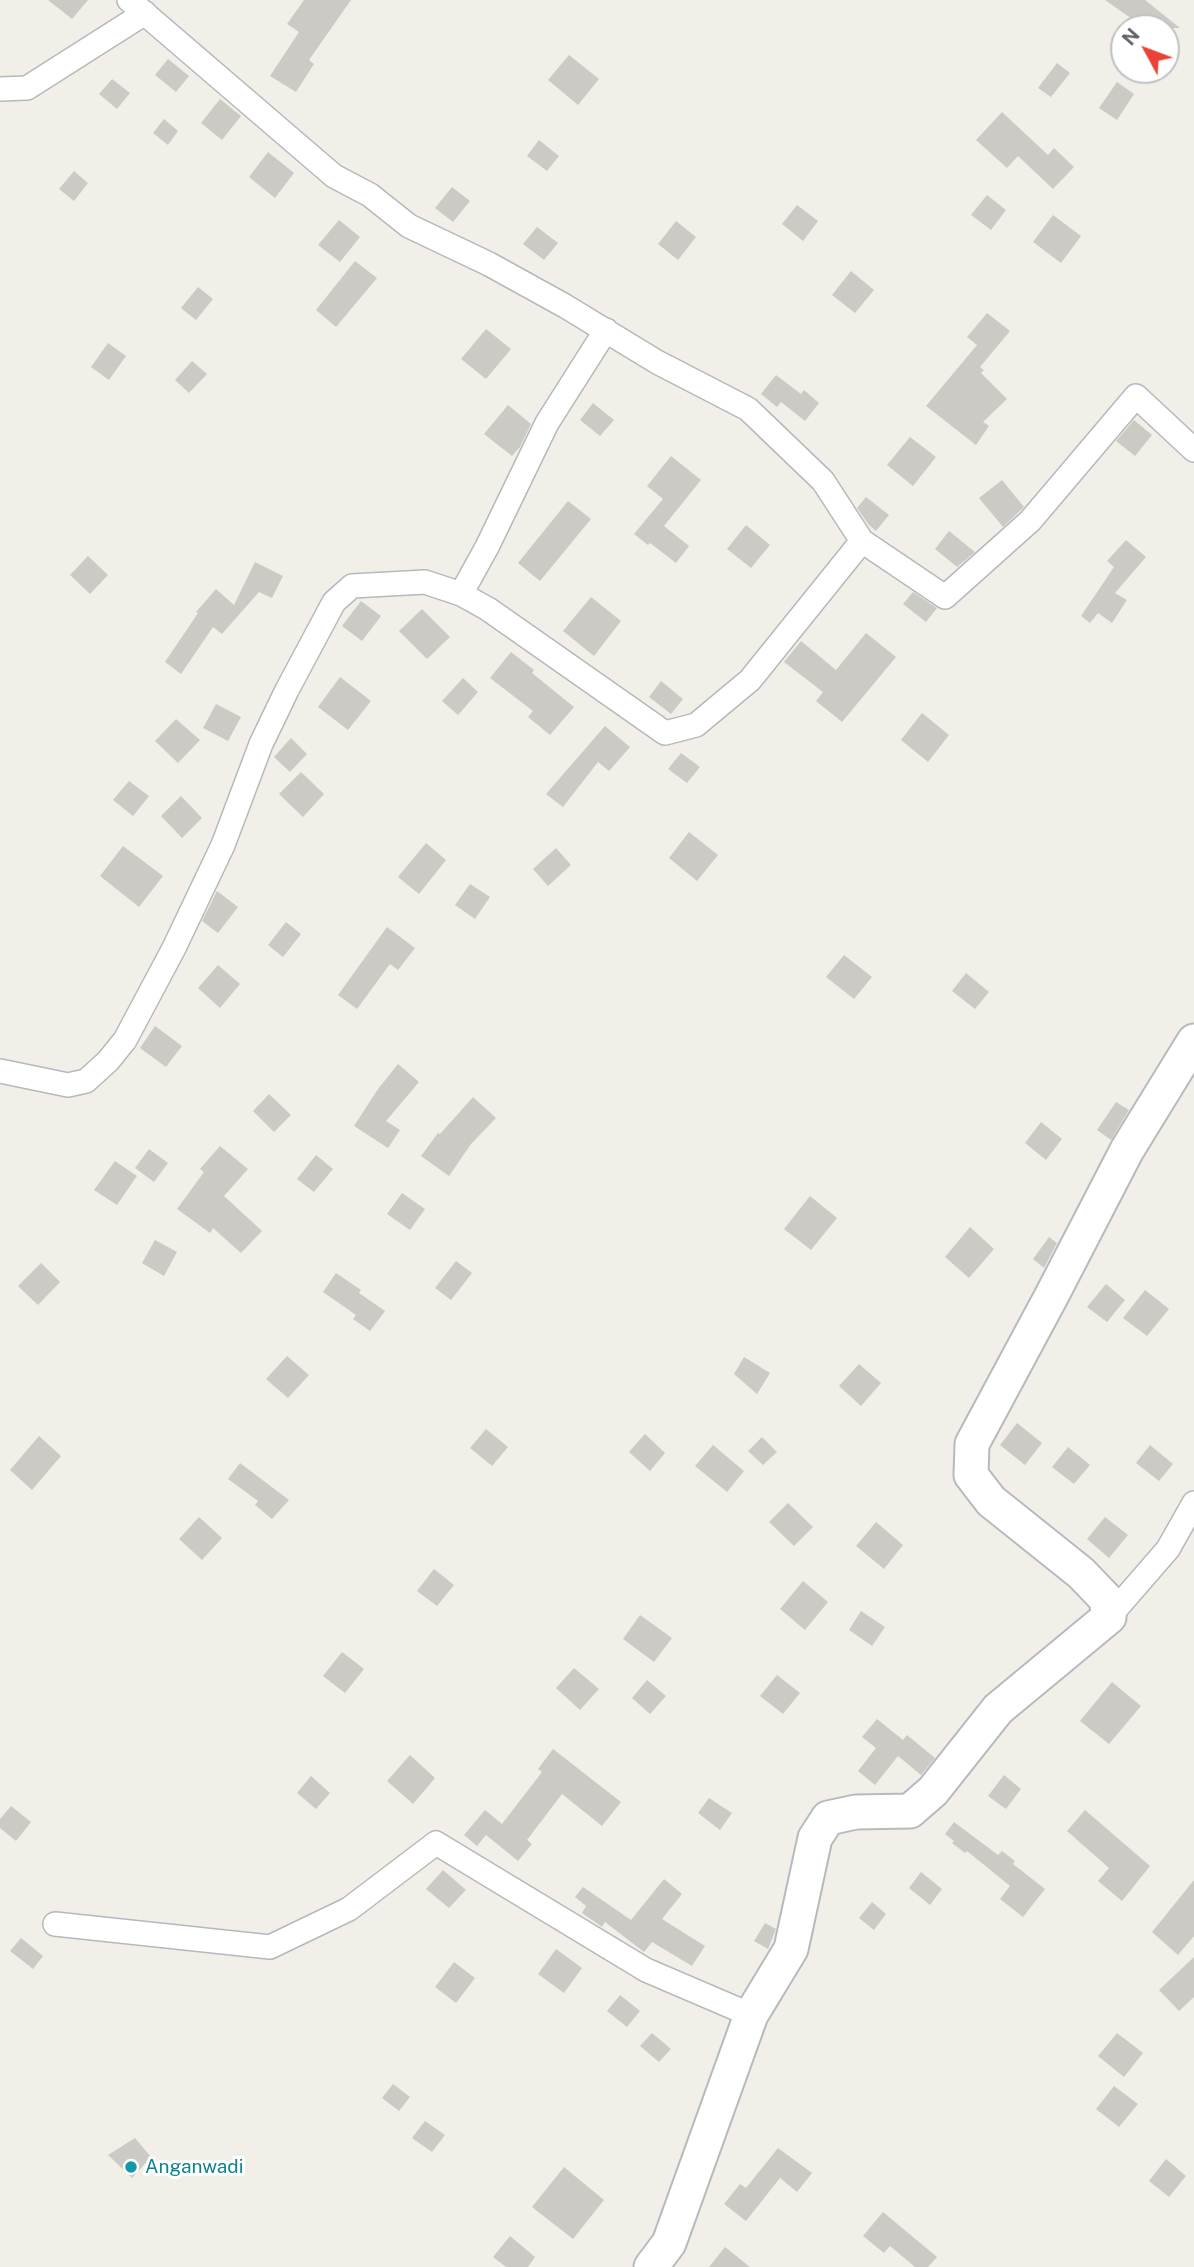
<!DOCTYPE html>
<style>
body{margin:0}
#map{position:relative;width:1194px;height:2267px;overflow:hidden;background:#f1efe8;font-family:"Public Sans",sans-serif}
canvas{display:block}
.north{position:absolute;left:1110px;top:14px;width:70px;height:70px;box-sizing:border-box;background:#fff;border:2px solid #bfc1c3;border-radius:50%;rotate:311deg;font-size:19px;font-weight:700;line-height:28px;text-align:center;color:#5f6368}
.north::after{content:'';display:block;margin:auto;width:24px;height:32px;background:#ea4335;clip-path:polygon(50% 0,100% 100%,50% 72%,0 100%)}
</style>
<div id="map">
<canvas width="1194" height="2267"></canvas>
<div class="north">N</div>
</div>
<script>
const g = document.querySelector('canvas').getContext('2d');
g.lineJoin = 'round';
function paint(path, color) { g.fillStyle = color; g.fill(path, 'evenodd'); }
const poly = rows => new Path2D(rows.map(r => 'M' + r).join(''));
function strokePath(path, color, width, dash) { g.strokeStyle = color; g.lineWidth = width; g.lineCap = dash ? 'butt' : 'round'; g.setLineDash(dash || []); g.stroke(path); }
function label(font, color, halo, rows, align = 'center') {
  g.font = font + ' "Public Sans",sans-serif'; g.lineWidth = 6; g.setLineDash([]); g.textBaseline = 'middle'; g.strokeStyle = halo; g.fillStyle = color; for (const [text, x, y, turn = 0] of rows) {
    g.save(); g.translate(x, y); g.rotate((+turn || 0) * Math.PI / 180); g.textAlign = isNaN(turn) ? turn : align; if (halo) g.strokeText(text, 0, 0); g.fillText(text, 0, 0); g.restore();
  }
}
const building = poly([
 [48,0,88,0,72,19],
 [304,0,351,0,309,60,314,64,296,92,270,76,299,32,287,24],
 [1105,0,1145,0,1180,28,1145,28],
 [569,55,599,79,578,105,548,80],
 [168,59,189,76,176,92,155,75],
 [1057,63,1070,73,1051,97,1038,88],
 [112,79,130,93,117,109,99,94],
 [1117,82,1134,94,1117,120,1099,108],
 [220,99,241,116,222,140,201,123],
 [1002,112,1048,155,1054,148,1074,167,1053,189,1018,156,1007,168,976,140],
 [164,119,178,131,168,145,153,133],
 [539,140,559,156,547,171,527,156],
 [268,152,294,173,275,198,249,177],
 [74,171,88,183,74,201,59,189],
 [452,187,470,201,453,222,435,208],
 [987,195,1006,210,991,230,971,215],
 [797,205,818,221,803,241,782,224],
 [1053,215,1081,236,1061,263,1033,242],
 [339,220,360,237,340,262,318,245],
 [676,221,696,237,678,260,658,244],
 [537,227,558,243,544,260,523,244],
 [355,261,377,278,336,327,316,310],
 [851,271,874,290,855,313,832,295],
 [198,287,213,299,196,320,181,308],
 [987,313,1010,331,980,367,984,370,981,373,1007,399,983,422,989,426,976,445,926,406,977,345,967,337],
 [486,329,511,349,486,379,461,359],
 [108,343,126,356,109,380,91,367],
 [192,361,207,374,189,393,175,380],
 [776,375,801,394,804,390,819,403,805,421,781,402,777,407,761,394],
 [593,403,614,420,600,436,580,420],
 [508,405,531,424,520,447,512,456,484,434],
 [1134,420,1152,435,1135,456,1116,441],
 [910,437,936,457,913,486,887,465],
 [671,456,701,480,664,526,689,546,676,563,650,543,648,545,634,534,663,499,647,486],
 [1002,480,1024,507,1003,527,979,498],
 [866,497,889,515,876,531,869,525,857,508],
 [568,501,591,519,540,581,518,563],
 [746,525,770,545,751,568,727,549],
 [949,531,975,552,957,567,935,549],
 [1126,540,1146,557,1115,593,1127,600,1112,623,1098,613,1090,623,1081,616,1114,567,1107,561],
 [88,556,108,575,90,594,70,575],
 [255,562,283,576,272,598,259,592,222,634,213,627,181,674,165,662,198,613,196,612,216,589,234,605],
 [913,592,937,608,926,622,903,604],
 [591,597,621,621,594,656,563,631],
 [361,601,381,616,362,641,342,626],
 [422,609,450,637,427,659,399,631],
 [866,633,896,657,842,722,816,701,823,692,784,662,801,641,836,670],
 [511,652,534,670,532,673,574,707,550,735,528,717,533,711,490,678],
 [340,677,371,701,348,730,318,707],
 [463,678,478,692,458,715,442,701],
 [661,681,683,699,671,714,649,697],
 [216,704,241,717,228,741,203,728],
 [922,713,949,735,928,762,901,740],
 [176,719,200,740,178,763,155,741],
 [605,726,630,747,609,771,598,762,563,807,546,794],
 [291,738,307,754,290,772,274,757],
 [681,753,700,767,687,783,668,769],
 [301,772,324,794,303,817,279,794],
 [129,781,149,796,133,816,113,800],
 [181,796,202,818,182,838,161,816],
 [689,832,718,855,697,881,669,858],
 [426,843,446,860,419,894,398,877],
 [123,846,163,876,139,907,100,876],
 [556,848,571,865,548,886,533,869],
 [470,884,490,897,475,919,455,905],
 [217,891,238,907,218,933,202,921],
 [286,922,301,934,283,957,268,945],
 [387,927,415,948,398,970,390,964,357,1009,338,995],
 [844,955,872,977,854,999,826,977],
 [218,965,240,984,220,1008,198,988],
 [966,973,989,992,975,1009,952,991],
 [155,1026,182,1046,166,1067,140,1048],
 [398,1064,419,1082,386,1121,400,1130,388,1148,354,1126,378,1089],
 [269,1094,291,1115,274,1132,253,1111],
 [473,1097,496,1118,471,1144,449,1176,421,1156,438,1133,440,1134],
 [1116,1102,1129,1110,1111,1140,1097,1130],
 [1041,1122,1062,1139,1046,1160,1025,1143],
 [220,1146,248,1169,224,1196,262,1231,241,1253,213,1228,210,1233,177,1209,204,1172,200,1169],
 [149,1149,168,1163,154,1182,135,1168],
 [316,1155,333,1169,314,1192,297,1179],
 [115,1161,137,1176,117,1205,94,1190],
 [402,1193,425,1209,410,1230,387,1214],
 [810,1196,837,1218,811,1250,784,1229],
 [970,1227,994,1249,969,1278,945,1257],
 [1049,1237,1057,1243,1044,1268,1033,1259],
 [155,1240,177,1252,164,1276,142,1263],
 [456,1261,472,1273,451,1300,435,1288],
 [41,1263,60,1282,38,1305,18,1286],
 [336,1273,361,1290,359,1293,385,1311,370,1331,353,1319,356,1315,323,1292],
 [1106,1284,1125,1300,1107,1322,1087,1307],
 [1145,1290,1169,1309,1147,1336,1123,1318],
 [287,1356,309,1375,288,1398,266,1379],
 [744,1357,770,1373,757,1394,734,1374],
 [859,1364,881,1383,861,1406,839,1386],
 [1017,1423,1042,1443,1025,1465,1000,1445],
 [486,1429,508,1447,492,1466,470,1448],
 [645,1434,665,1453,650,1471,629,1452],
 [39,1436,61,1456,32,1490,10,1470],
 [762,1437,777,1452,763,1465,748,1451],
 [713,1445,744,1471,727,1492,695,1466],
 [1150,1445,1173,1464,1159,1481,1136,1463],
 [1068,1447,1090,1465,1074,1484,1052,1467],
 [240,1463,289,1500,272,1519,255,1505,258,1501,228,1479],
 [788,1503,813,1527,794,1546,769,1522],
 [199,1517,222,1538,202,1560,179,1539],
 [1105,1517,1128,1535,1109,1558,1087,1539],
 [876,1522,903,1545,884,1569,856,1546],
 [434,1569,454,1585,437,1606,417,1591],
 [803,1581,828,1602,805,1630,780,1609],
 [861,1611,885,1627,872,1646,849,1630],
 [640,1615,672,1638,654,1662,623,1639],
 [342,1652,364,1669,345,1693,323,1676],
 [574,1668,599,1689,580,1710,556,1688],
 [777,1675,800,1693,783,1714,760,1696],
 [647,1680,666,1696,650,1714,632,1698],
 [1112,1682,1141,1706,1109,1744,1080,1721],
 [877,1719,903,1740,907,1735,935,1758,921,1775,898,1756,875,1785,858,1771,876,1748,862,1737],
 [553,1749,621,1802,602,1826,562,1794,527,1840,532,1844,518,1861,486,1835,477,1846,464,1835,485,1810,502,1824,542,1772,538,1769],
 [410,1755,435,1778,413,1804,387,1781],
 [1004,1775,1021,1789,1006,1809,988,1796],
 [311,1776,330,1793,316,1809,297,1793],
 [709,1798,732,1813,720,1830,698,1813],
 [11,1806,31,1822,16,1841,0,1828,0,1819],
 [1085,1810,1150,1866,1122,1901,1098,1881,1109,1868,1067,1831],
 [954,1822,998,1855,1002,1851,1015,1861,1013,1864,1045,1889,1023,1917,1000,1899,1010,1886,967,1851,965,1853,952,1843,954,1841,945,1834],
 [443,1870,466,1890,449,1908,426,1889],
 [921,1872,942,1889,930,1905,909,1888],
 [664,1879,682,1894,662,1919,705,1946,692,1966,652,1942,644,1952,605,1922,602,1927,582,1913,586,1906,575,1897,583,1887,631,1920],
 [1194,1880,1194,1936,1178,1955,1152,1932],
 [872,1902,886,1914,874,1930,859,1918],
 [765,1923,776,1929,768,1949,754,1941],
 [21,1938,43,1956,33,1969,10,1951],
 [556,1949,582,1968,564,1993,538,1974],
 [1194,1957,1194,1997,1179,2011,1159,1990],
 [454,1962,475,1978,456,2003,435,1987],
 [620,1995,640,2011,627,2027,607,2011],
 [652,2033,671,2049,659,2062,640,2046],
 [1117,2033,1143,2053,1124,2077,1098,2056],
 [393,2084,410,2097,399,2111,382,2098],
 [1114,2086,1138,2104,1119,2127,1096,2109],
 [425,2121,445,2135,432,2152,412,2138],
 [135,2138,151,2157,132,2178,108,2155],
 [778,2148,812,2173,797,2192,780,2178,746,2221,724,2204,740,2184,746,2188],
 [1166,2159,1186,2176,1169,2197,1149,2181],
 [564,2167,604,2200,573,2239,532,2207],
 [883,2212,937,2257,928,2267,915,2267,890,2246,884,2253,863,2236],
 [510,2236,535,2257,528,2267,506,2267,493,2257],
 [725,2247,750,2267,709,2267]
]);
const street = poly([
 [129,0,334,176,370,195,409,226,489,264,565,306,657,362,748,409,823,481,862,541,945,597,1030,521,1136,396,1194,450],
 [0,89,27,88,145,13],
 [461,594,487,547,547,423,606,330],
 [0,1071,68,1085,86,1081,108,1061,125,1040,174,948,223,845,261,744,287,690,334,602,352,586,425,582,461,594,488,609,665,733,696,725,750,680,862,541],
 [1109,1617,1168,1549,1194,1503],
 [55,1924,270,1947,349,1909,436,1843,646,1970,751,2015]
]);
const secondary = poly([
 [651,2267,669,2243,751,2015,791,1949,815,1838,828,1818,856,1812,910,1811,933,1791,998,1709,1109,1617,1106,1599,1081,1573,991,1501,971,1475,972,1444,1052,1295,1127,1150,1194,1041]
]);
const markers = [
 [131,2167,7,"#0f9aa8"]
];
const cultureNames = [
 ["Anganwadi",145,2167]
];
paint(building, '#cccac5');
strokePath(street, '#b5b8bc', 26);
strokePath(secondary, '#b6babf', 37);
strokePath(street, '#fff', 23);
strokePath(secondary, '#fff', 33);
for (const [x, y, r, color] of markers) { const dot = new Path2D(); dot.arc(x, y, r, 0, 2 * Math.PI); g.fillStyle = color; g.fill(dot); strokePath(dot, '#fff', 2.5); }
label('19px', '#0d838f', '#fff', cultureNames, 'left');
</script>
